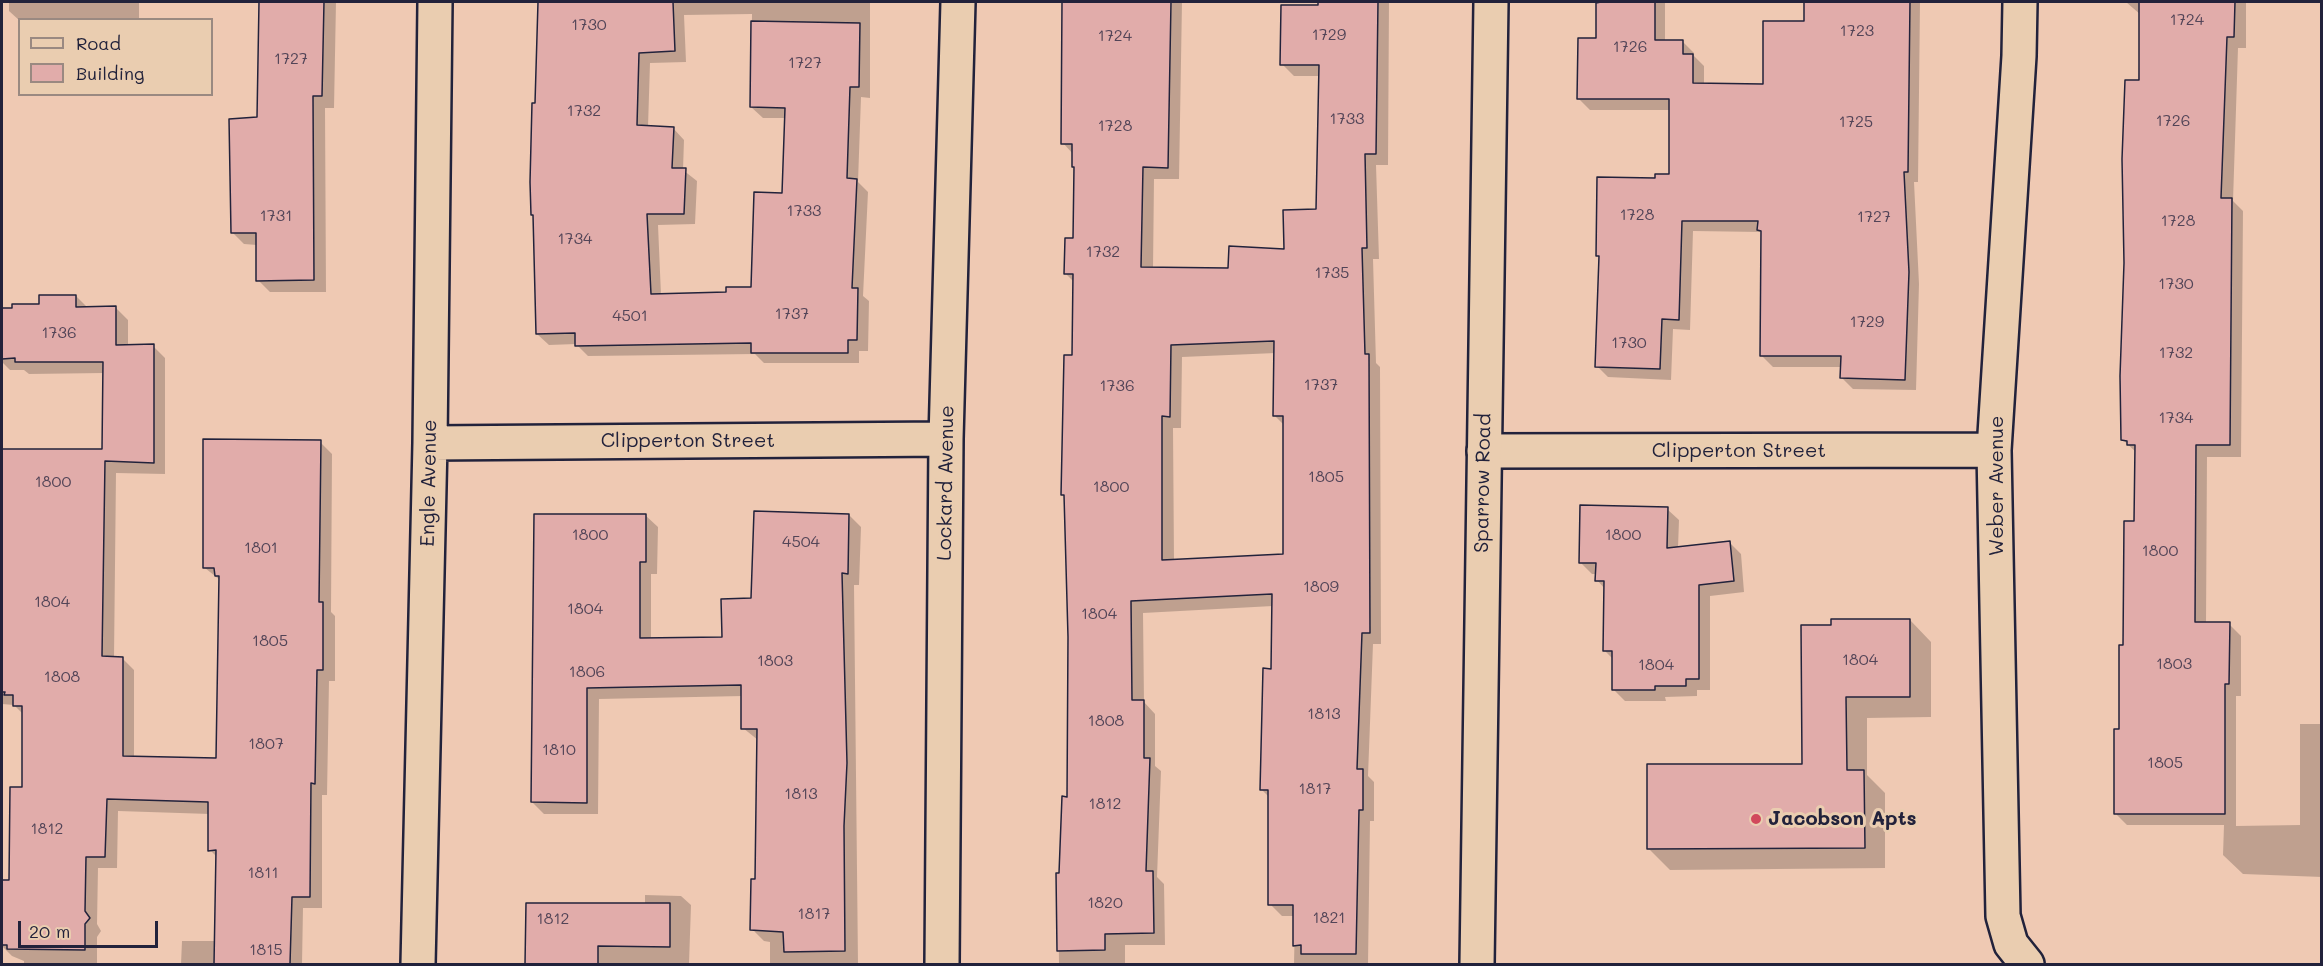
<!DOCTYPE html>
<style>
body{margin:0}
#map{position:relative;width:2323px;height:966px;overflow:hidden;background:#efc9b3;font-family:Mali,sans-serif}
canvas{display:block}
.frame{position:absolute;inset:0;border:3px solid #22223b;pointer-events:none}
.legend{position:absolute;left:18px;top:18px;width:195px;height:78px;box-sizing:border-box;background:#eacdb0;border:2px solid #9a8981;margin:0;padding:8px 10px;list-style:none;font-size:18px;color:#22223b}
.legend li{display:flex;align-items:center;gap:12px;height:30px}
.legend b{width:30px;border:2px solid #9a8981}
.scale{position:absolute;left:18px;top:921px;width:140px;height:27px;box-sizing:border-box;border:3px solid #22223b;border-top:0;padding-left:8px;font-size:18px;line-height:21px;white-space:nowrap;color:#22223b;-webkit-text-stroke:4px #eacdb0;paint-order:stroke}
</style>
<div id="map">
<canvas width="2323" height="966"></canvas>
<div class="frame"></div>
<ul class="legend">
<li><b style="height:8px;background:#eacdb0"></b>Road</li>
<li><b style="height:16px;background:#e1acaa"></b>Building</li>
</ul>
<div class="scale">20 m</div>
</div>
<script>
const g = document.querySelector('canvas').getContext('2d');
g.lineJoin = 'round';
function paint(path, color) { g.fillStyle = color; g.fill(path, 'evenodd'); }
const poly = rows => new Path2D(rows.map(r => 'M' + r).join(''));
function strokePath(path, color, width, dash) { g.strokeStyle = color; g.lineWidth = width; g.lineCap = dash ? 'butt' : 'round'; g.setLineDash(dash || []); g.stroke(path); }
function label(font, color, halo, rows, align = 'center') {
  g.font = font + ' Mali,sans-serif'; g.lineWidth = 6; g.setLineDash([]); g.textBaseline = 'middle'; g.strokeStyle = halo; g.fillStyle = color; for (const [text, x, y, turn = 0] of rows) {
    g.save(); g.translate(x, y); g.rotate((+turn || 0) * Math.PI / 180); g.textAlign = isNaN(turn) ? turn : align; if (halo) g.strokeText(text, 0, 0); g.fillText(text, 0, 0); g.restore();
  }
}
const shadow = poly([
 [9,2,139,2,139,20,20,21,9,11],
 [261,2,336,2,334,108,325,108,326,292,270,292,258,280,257,245,244,244,232,232,259,119],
 [539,2,870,2,870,98,861,97,858,182,868,192,863,296,869,301,868,351,859,351,859,363,764,363,755,354,588,356,576,344,549,345,537,334],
 [752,14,751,107,763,118,786,118,784,195,752,289,728,294,661,295,658,225,695,224,697,181,683,170,684,140,673,128,648,127,650,63,686,62,684,15],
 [1063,2,1182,2,1179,179,1154,179,1153,269,1229,270,1286,250,1318,210,1320,76,1294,76,1282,64,1318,7,1318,2,1389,2,1388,165,1376,165,1379,259,1373,259,1376,363,1380,367,1381,644,1373,644,1368,776,1374,782,1374,821,1370,821,1368,964,1294,964,1295,916,1282,916,1270,904,1269,797,1261,789,1273,670,1273,606,1143,613,1144,702,1155,714,1155,766,1161,771,1157,877,1164,884,1165,945,1125,945,1125,964,1059,964,1058,875,1060,875,1069,798,1069,637,1066,498,1063,495,1073,356,1074,282,1066,274,1074,239,1076,169,1073,154,1063,143],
 [1276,353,1274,415,1285,426,1284,555,1174,561,1173,428,1181,428,1182,357],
 [1603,2,1665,2,1665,42,1683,42,1694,53,1694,56,1704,66,1704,84,1764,85,1806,23,1806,2,1920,2,1918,182,1914,182,1919,284,1916,390,1853,389,1842,378,1842,367,1773,367,1762,356,1761,232,1693,231,1690,330,1673,329,1671,380,1608,377,1597,366,1601,259,1597,255,1656,179,1670,175,1670,110,1590,110,1579,99,1598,40],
 [2126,2,2246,2,2246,48,2238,48,2233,201,2243,211,2241,457,2207,457,2206,624,2229,624,2241,636,2241,696,2236,696,2236,826,2300,825,2300,724,2322,724,2322,877,2243,874,2223,855,2224,825,2127,825,2115,813,2124,646,2136,522,2137,453,2123,440,2141,15],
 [76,296,88,308,116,308,128,320,128,346,153,346,165,358,165,474,116,473,114,658,122,658,134,670,134,758,217,760,220,580,205,568,320,442,332,454,331,612,335,616,335,681,329,681,327,795,322,795,322,908,303,908,302,964,181,964,182,941,216,941,218,858,210,850,210,814,118,811,117,868,98,868,97,924,101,931,97,937,97,964,24,964,24,961,12,956,2,946,2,881,11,882,24,788,23,714,14,705,2,704,2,451,104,451,104,373,29,374,24,370,10,370,2,362,2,309,40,305],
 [1667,509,1679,520,1678,548,1729,542,1741,554,1744,592,1710,596,1710,690,1697,690,1697,696,1665,697,1666,701,1625,701,1613,689,1613,659,1604,650,1605,589,1597,580,1597,574,1592,574,1580,562],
 [645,515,658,527,657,574,651,574,651,639,723,638,752,600,849,515,861,527,859,585,854,585,858,964,770,964,770,942,764,941,752,929,756,880,758,740,743,728,743,696,599,699,598,814,544,814,532,802],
 [1910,620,1931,642,1931,717,1867,718,1867,775,1885,793,1885,868,1670,870,1649,849,1804,765,1833,626],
 [645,895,681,896,691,905,689,964,527,964,527,904,645,904]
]);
const building = poly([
 [259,2,324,2,322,96,313,96,314,280,256,281,256,233,231,233,229,119,257,117,259,2],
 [538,2,673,2,675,51,639,53,637,125,674,127,672,168,686,168,684,214,647,214,651,294,726,292,726,287,751,287,754,192,782,193,785,108,750,107,751,21,860,23,859,87,850,87,847,178,857,179,852,288,858,288,857,340,848,340,848,353,751,353,751,343,575,346,575,333,536,334,533,215,531,215,530,182,532,103,535,103,538,2],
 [1062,2,1171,2,1168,168,1143,167,1141,267,1228,268,1229,246,1284,249,1283,210,1316,209,1319,65,1280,65,1281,5,1318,5,1318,2,1378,2,1376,154,1365,154,1367,248,1362,248,1365,354,1369,354,1370,633,1362,633,1357,769,1363,769,1363,810,1359,810,1356,954,1301,954,1301,945,1293,946,1293,905,1268,905,1268,790,1260,790,1263,668,1271,669,1272,594,1131,601,1132,700,1144,700,1144,758,1150,758,1146,871,1153,871,1154,933,1105,934,1105,950,1057,951,1056,873,1059,873,1062,796,1067,797,1068,637,1064,495,1061,495,1064,355,1072,355,1073,274,1064,274,1065,238,1073,238,1074,167,1072,167,1072,144,1061,144,1062,2],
 [1274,341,1273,416,1283,416,1283,554,1162,560,1162,416,1170,417,1171,345,1274,341],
 [1601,2,1655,2,1655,40,1683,40,1683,54,1693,54,1693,83,1763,84,1763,21,1804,21,1804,2,1910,2,1908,172,1904,172,1909,272,1905,380,1840,378,1841,356,1760,356,1761,231,1757,230,1758,221,1682,221,1679,320,1662,319,1660,369,1595,367,1599,256,1596,256,1597,177,1655,178,1655,174,1669,174,1669,99,1577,99,1578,38,1596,38,1596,3,1601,2],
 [2139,2,2235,2,2234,37,2227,37,2221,198,2232,198,2230,445,2196,445,2195,622,2230,622,2229,684,2225,684,2225,814,2114,814,2114,729,2119,729,2119,645,2123,645,2124,521,2134,521,2135,445,2127,445,2127,441,2121,440,2120,376,2124,263,2122,159,2125,80,2139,80,2139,2],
 [39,295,76,295,76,307,116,306,116,345,154,344,154,463,105,461,102,656,123,657,123,756,216,758,219,576,215,576,214,568,203,568,203,439,321,440,319,602,323,602,323,670,317,670,315,784,311,783,310,897,292,897,290,964,214,964,216,850,208,851,208,802,107,799,105,857,86,857,85,911,90,918,85,924,85,950,7,949,7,945,2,945,2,880,9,880,10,787,22,787,22,706,13,706,13,695,4,695,5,692,2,692,2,449,102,449,103,362,15,362,15,358,2,359,2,308,12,308,12,304,39,304,39,295],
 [1580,505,1668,507,1667,548,1730,541,1734,581,1699,585,1699,679,1686,679,1686,686,1655,686,1655,690,1612,690,1612,651,1603,651,1604,581,1595,581,1596,563,1579,563,1580,505],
 [754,511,849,514,848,574,842,573,847,763,844,826,845,951,784,952,783,932,750,930,751,879,755,879,757,729,741,729,741,685,587,688,587,803,531,802,534,514,646,514,646,562,640,562,640,638,722,637,721,599,751,598,754,511],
 [1831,619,1910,619,1910,697,1846,697,1847,770,1864,770,1865,848,1647,849,1647,764,1802,764,1801,625,1831,625,1831,619],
 [526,903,670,903,670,947,598,946,598,964,525,964,526,903]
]);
const minor = poly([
 [2020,2,2019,56,1994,450,2003,916,2011,944,2027,964],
 [430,443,946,439],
 [1484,451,1994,450],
 [418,964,430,443,435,2],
 [942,964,946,439,958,2]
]);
const tertiary = poly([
 [1477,964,1491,2]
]);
const markers = [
 [1756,819,6,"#d1495b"]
];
const numberNames = [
 ["1724",2187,20],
 ["1730",589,25],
 ["1723",1857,31],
 ["1729",1329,35],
 ["1724",1115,36],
 ["1726",1630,47],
 ["1727",291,59],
 ["1727",805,63],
 ["1732",584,111],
 ["1733",1347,119],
 ["1726",2173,121],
 ["1725",1856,122],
 ["1728",1115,126],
 ["1733",804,211],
 ["1728",1637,215],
 ["1731",276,216],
 ["1727",1874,217],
 ["1728",2178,221],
 ["1734",575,239],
 ["1732",1103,252],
 ["1735",1332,273],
 ["1730",2176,284],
 ["1737",792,314],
 ["4501",630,316],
 ["1729",1867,322],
 ["1736",59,333],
 ["1730",1629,343],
 ["1732",2176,353],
 ["1737",1321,385],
 ["1736",1117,386],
 ["1734",2176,418],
 ["1805",1326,477],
 ["1800",53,482],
 ["1800",1111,487],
 ["1800",590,535],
 ["1800",1623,535],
 ["4504",801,542],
 ["1801",261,548],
 ["1800",2160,551],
 ["1809",1321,587],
 ["1804",52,602],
 ["1804",585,609],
 ["1804",1099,614],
 ["1805",270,641],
 ["1804",1860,660],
 ["1803",775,661],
 ["1803",2174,664],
 ["1804",1656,665],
 ["1806",587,672],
 ["1808",62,677],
 ["1813",1324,714],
 ["1808",1106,721],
 ["1807",266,744],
 ["1810",559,750],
 ["1805",2165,763],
 ["1817",1315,789],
 ["1813",801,794],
 ["1812",1105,804],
 ["1812",47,829],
 ["1811",263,873],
 ["1820",1105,903],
 ["1817",814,914],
 ["1821",1329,918],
 ["1812",553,919],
 ["1815",266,950]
];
const streetNames = [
 ["Clipperton Street",688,441],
 ["Clipperton Street",1739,451],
 ["Engle Avenue",429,483,-89],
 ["Lockard Avenue",946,483,-89],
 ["Sparrow Road",1483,483,-89],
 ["Weber Avenue",1997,486,-90]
];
const poiNames = [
 ["Jacobson Apts",1768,819]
];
paint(shadow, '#0003');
paint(building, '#e1acaa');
strokePath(building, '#22223b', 1.5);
strokePath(minor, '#22223b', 38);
strokePath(tertiary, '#22223b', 38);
strokePath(minor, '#eacdb0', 33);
strokePath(tertiary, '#eacdb0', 33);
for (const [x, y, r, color] of markers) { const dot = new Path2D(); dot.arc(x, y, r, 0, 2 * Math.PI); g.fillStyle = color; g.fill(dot); strokePath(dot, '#eacdb0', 2); }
label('16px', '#524457', null, numberNames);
label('20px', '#22223b', '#eacdb0', streetNames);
label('bold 20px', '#22223b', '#eacdb0', poiNames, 'left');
</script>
